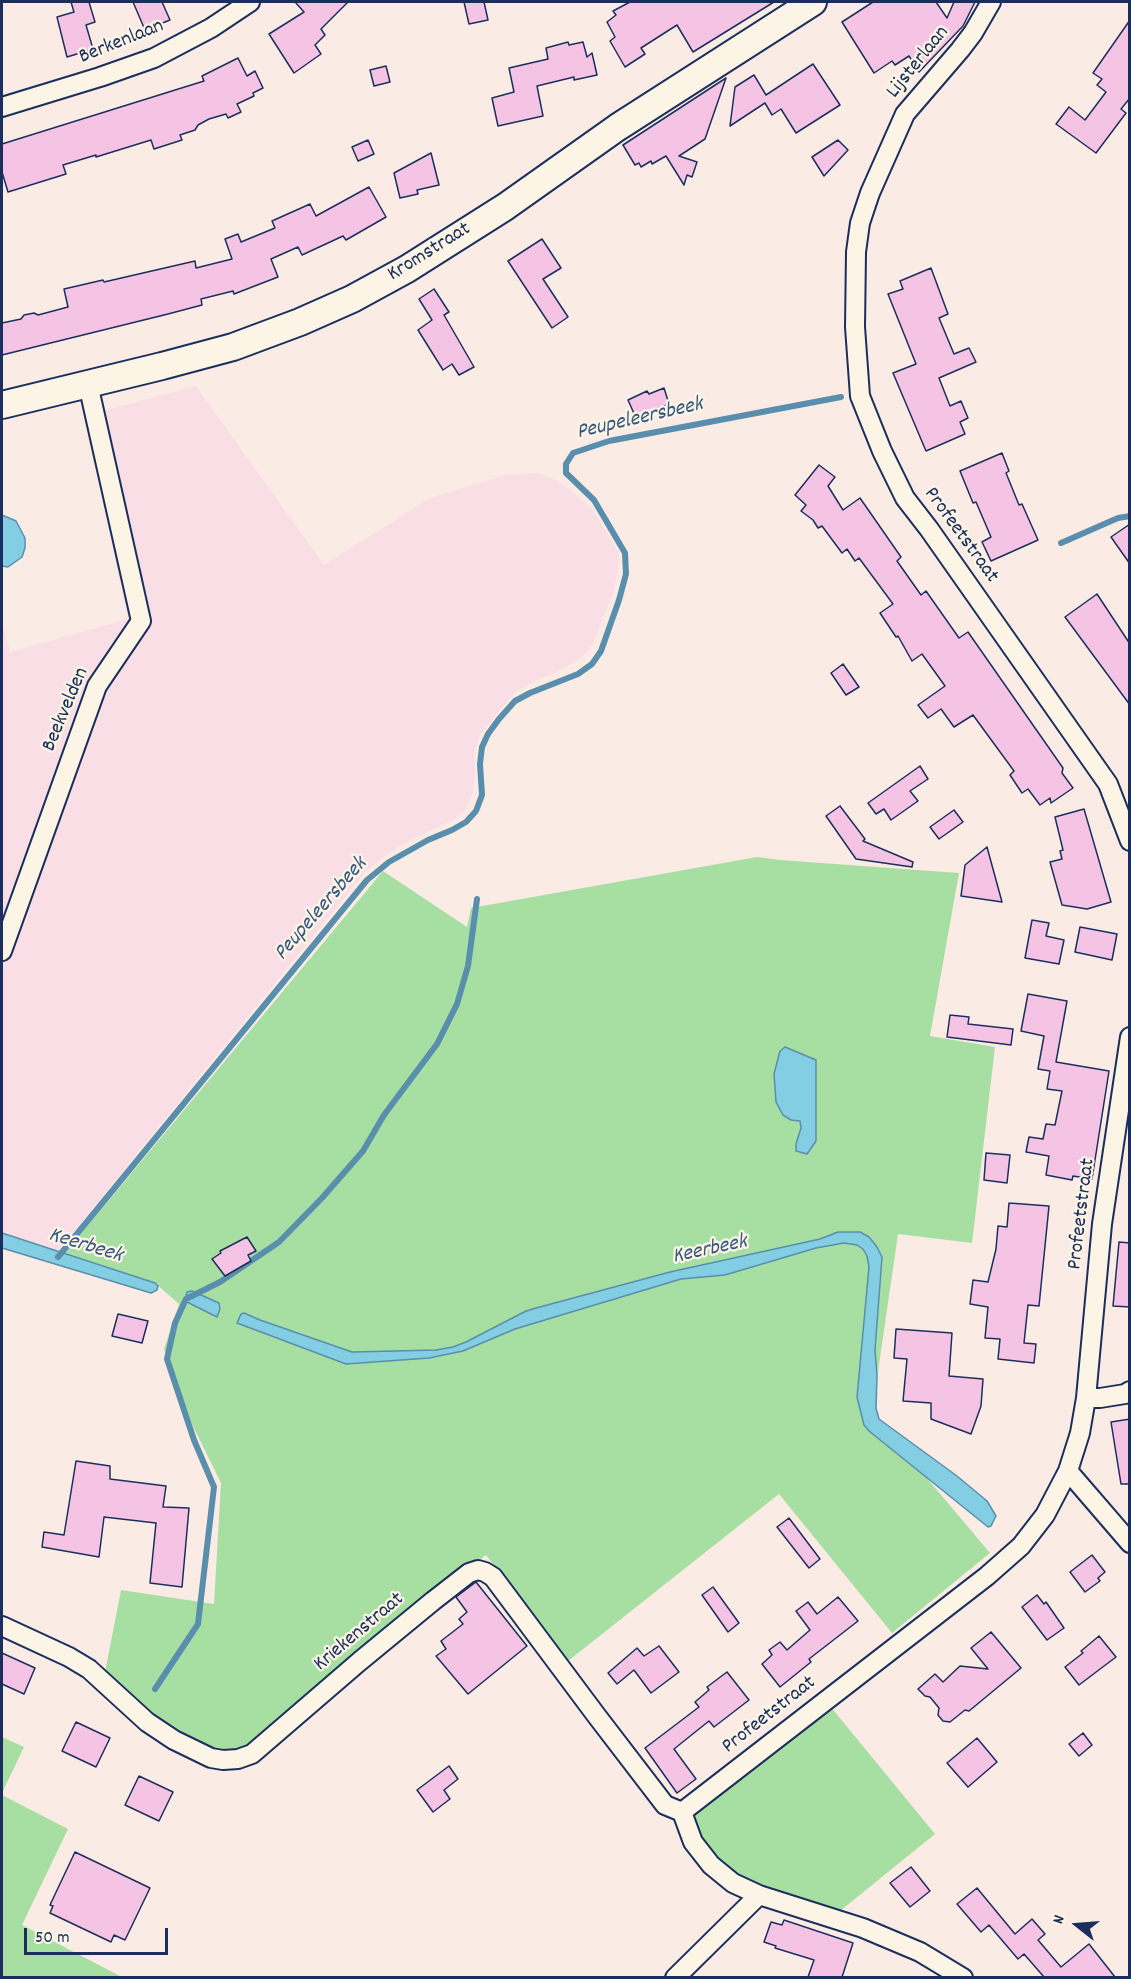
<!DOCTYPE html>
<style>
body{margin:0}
#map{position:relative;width:1131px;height:1979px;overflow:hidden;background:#fbebe5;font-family:Dekko,sans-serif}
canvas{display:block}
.frame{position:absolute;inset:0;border:3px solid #1b2f5e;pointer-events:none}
.north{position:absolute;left:1047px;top:1895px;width:60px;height:60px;-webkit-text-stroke:4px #fcf5e5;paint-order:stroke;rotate:287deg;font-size:16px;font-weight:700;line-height:24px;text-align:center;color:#1b2f5e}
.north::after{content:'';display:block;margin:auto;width:21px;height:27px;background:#1b2f5e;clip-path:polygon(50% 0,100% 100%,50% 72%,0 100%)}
.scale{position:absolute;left:24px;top:1928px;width:144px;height:27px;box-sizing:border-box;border:3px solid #1b2f5e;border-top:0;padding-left:8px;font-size:18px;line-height:21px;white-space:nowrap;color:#1b2f5e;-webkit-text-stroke:4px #fcf5e5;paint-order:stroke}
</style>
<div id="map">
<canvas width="1131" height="1979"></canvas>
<div class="frame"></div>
<div class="north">N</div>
<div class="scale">50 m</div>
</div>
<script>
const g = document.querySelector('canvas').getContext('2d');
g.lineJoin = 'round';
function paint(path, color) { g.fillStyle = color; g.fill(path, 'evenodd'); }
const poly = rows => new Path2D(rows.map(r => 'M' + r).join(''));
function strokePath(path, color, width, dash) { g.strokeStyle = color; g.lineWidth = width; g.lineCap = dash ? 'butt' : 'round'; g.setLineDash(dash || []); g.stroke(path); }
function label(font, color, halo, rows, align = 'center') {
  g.font = font + ' Dekko,sans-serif'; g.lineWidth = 4.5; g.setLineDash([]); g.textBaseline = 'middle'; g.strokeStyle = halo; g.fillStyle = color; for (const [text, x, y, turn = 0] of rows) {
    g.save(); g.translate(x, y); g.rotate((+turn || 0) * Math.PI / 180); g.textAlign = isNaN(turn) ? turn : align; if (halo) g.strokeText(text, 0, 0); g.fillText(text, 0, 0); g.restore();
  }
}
const built = poly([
 [196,386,324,565,430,498,506,475,537,473,553,479,569,489,592,509,619,553,618,571,614,589,605,614,592,645,582,658,556,672,537,680,515,692,480,735,474,754,475,772,472,796,464,811,452,821,412,839,386,855,365,872,59,1250,2,1233,2,620,10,652,128,619,84,416]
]);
const green = poly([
 [757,857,780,860,959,873,930,1036,995,1047,972,1243,898,1234,872,1413,990,1553,892,1633,779,1494,568,1661,486,1555,339,1671,252,1744,236,1752,212,1752,150,1718,105,1672,121,1590,214,1604,221,1483,192,1424,164,1349,179,1304,155,1283,65,1253,383,871,467,927,471,908],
 [830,1706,935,1834,840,1911,740,1877,717,1858,699,1838,694,1812],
 [2,1737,24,1747,2,1793],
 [2,1795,68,1829,22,1925,122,1977,2,1977]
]);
const water = poly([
 [2,515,16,521,25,538,25,548,22,557,8,567,2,566,2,515],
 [785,1047,816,1060,816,1141,807,1154,796,1151,796,1144,801,1128,800,1121,791,1120,783,1115,776,1102,774,1074,780,1051,785,1047],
 [838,1232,860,1232,869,1237,877,1247,882,1257,875,1350,877,1376,876,1408,879,1419,957,1476,987,1501,996,1516,991,1526,988,1527,869,1431,864,1425,857,1397,869,1267,867,1256,863,1249,857,1245,844,1243,816,1248,725,1275,681,1279,515,1329,463,1351,429,1358,346,1364,237,1323,241,1314,244,1313,260,1320,352,1352,436,1350,453,1347,466,1342,526,1311,536,1308,670,1272,820,1239,838,1232],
 [2,1233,155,1283,158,1286,157,1290,151,1293,2,1248,2,1233],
 [192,1291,219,1303,220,1309,217,1317,185,1301,187,1292,192,1291]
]);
const stream = poly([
 [1061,543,1118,518,1130,516],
 [58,1257,367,880,389,862,428,840,452,830,466,822,476,811,482,795,480,764,482,747,488,734,499,719,515,701,530,693,578,674,592,664,601,651,619,600,626,574,625,553,594,500,566,473,566,464,573,453,609,441,841,397],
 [155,1689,198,1624,214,1487,194,1440,167,1359,175,1323,186,1299,220,1282,279,1242,322,1198,363,1151,384,1115,437,1044,457,1004,468,966,477,899]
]);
const building = poly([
 [71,2,89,2,95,22,86,25,93,49,67,57,57,17,74,12,71,2],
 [133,2,162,2,170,20,145,30,133,2],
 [295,2,348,2,321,29,325,35,315,45,321,54,294,73,269,34,304,12,295,2],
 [464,2,484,2,488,20,469,24,464,2],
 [630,2,774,2,693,52,677,25,641,48,645,54,625,67,610,41,615,37,607,22,616,15,613,11,630,2],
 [873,2,936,2,947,18,954,2,975,2,963,26,919,72,909,56,895,65,892,61,874,73,842,22,873,2],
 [1130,20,1130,98,1121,109,1126,113,1096,153,1056,124,1069,107,1085,120,1106,92,1097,85,1102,79,1093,73,1130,20],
 [568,42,569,45,583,42,587,57,592,53,597,75,574,80,574,77,537,86,543,116,498,126,492,98,514,92,509,68,548,59,546,48,568,42],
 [238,58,247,76,255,71,263,88,253,93,254,96,237,104,241,112,228,118,226,114,209,119,198,125,195,130,180,135,182,140,154,149,151,140,96,157,96,155,63,165,66,174,8,192,2,172,2,144,204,81,202,76,238,58],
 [813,64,840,105,796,133,781,109,772,115,765,103,730,126,735,87,754,75,766,95,813,64],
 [386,66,390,82,374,86,370,70,386,66],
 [726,78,705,139,679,156,697,162,692,177,687,175,684,185,666,156,652,164,651,161,641,167,639,163,635,165,623,145,726,78],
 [368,140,374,154,358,161,352,147,368,140],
 [838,140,848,150,824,176,812,157,838,140],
 [431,153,439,185,417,190,418,194,400,198,394,173,431,153],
 [369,187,386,217,346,240,343,236,302,255,298,247,271,259,278,277,234,294,233,291,201,299,202,305,168,314,2,355,2,323,21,319,24,315,34,313,38,315,68,307,64,289,103,280,104,282,195,261,196,268,232,259,225,239,238,234,241,242,275,228,272,221,310,204,316,216,369,187],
 [542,239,561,268,543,279,568,317,552,328,508,261,542,239],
 [931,268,948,314,939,318,954,354,969,348,976,362,939,378,950,406,961,401,968,418,960,422,965,434,926,451,893,373,916,364,888,294,903,289,900,281,931,268],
 [434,289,449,312,444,315,474,367,459,375,452,364,443,370,418,330,432,320,419,299,434,289],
 [664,388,669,404,636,418,628,400,647,391,649,394,664,388],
 [1002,453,1009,471,1006,473,1019,505,1022,504,1038,540,991,561,982,542,991,537,976,502,973,503,960,471,1002,453],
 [819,465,835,477,828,486,843,510,860,498,901,557,897,561,921,595,926,591,959,638,968,632,1063,768,1062,773,1073,788,1051,803,1050,798,1040,805,1028,789,1022,793,1010,775,1014,771,973,715,954,727,941,709,928,718,918,705,945,686,922,654,912,661,898,636,896,637,880,613,893,604,859,558,855,561,847,549,842,553,822,526,818,528,813,520,801,511,806,505,795,495,819,465],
 [1130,524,1130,564,1111,537,1130,524],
 [1097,594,1130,644,1130,705,1065,617,1097,594],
 [843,664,859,687,846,695,831,673,843,664],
 [920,766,928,779,910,791,918,801,891,820,884,809,876,814,868,803,920,766],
 [840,806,865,839,863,841,913,862,912,867,856,859,826,816,840,806],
 [1084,809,1111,902,1087,909,1062,905,1050,862,1062,859,1060,851,1063,850,1055,817,1084,809],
 [954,810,963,822,939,839,930,827,954,810],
 [987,847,1002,902,961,896,965,865,987,847],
 [1032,920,1049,923,1046,936,1064,940,1059,964,1025,958,1032,920],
 [1080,927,1117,934,1112,960,1075,952,1080,927],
 [1028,994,1067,1001,1056,1062,1109,1071,1092,1179,1073,1176,1072,1180,1046,1175,1049,1156,1026,1152,1029,1137,1043,1139,1046,1124,1055,1125,1062,1091,1047,1089,1050,1071,1038,1069,1044,1036,1021,1031,1028,994],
 [950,1015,969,1017,968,1024,1013,1029,1011,1045,947,1037,950,1015],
 [986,1153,1010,1155,1007,1183,984,1180,986,1153],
 [1009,1203,1049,1206,1039,1306,1028,1305,1024,1343,1036,1344,1034,1363,998,1359,1000,1339,985,1338,988,1307,970,1304,973,1280,988,1282,996,1249,998,1226,1007,1227,1009,1203],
 [247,1237,256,1251,248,1255,251,1261,225,1276,212,1259,221,1253,220,1251,247,1237],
 [1119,1242,1130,1243,1130,1307,1113,1306,1119,1242],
 [118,1314,148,1321,142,1343,112,1336,118,1314],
 [896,1329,952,1333,949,1376,983,1379,981,1406,971,1434,931,1419,931,1403,903,1401,907,1359,894,1358,896,1329],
 [1130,1419,1130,1484,1121,1484,1111,1422,1130,1419],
 [76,1461,110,1466,110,1479,166,1486,163,1507,189,1508,182,1587,150,1583,156,1523,104,1517,99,1557,42,1547,44,1532,64,1535,76,1461],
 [789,1518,820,1559,809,1568,777,1527,789,1518],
 [1092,1555,1105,1572,1098,1578,1100,1581,1085,1592,1070,1572,1092,1555],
 [476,1582,527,1646,468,1694,436,1656,446,1649,441,1641,463,1624,459,1619,467,1612,456,1597,476,1582],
 [713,1587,739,1623,728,1632,702,1595,713,1587],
 [1037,1595,1044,1604,1046,1602,1064,1628,1047,1640,1022,1607,1037,1595],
 [838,1597,858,1621,809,1659,811,1662,780,1687,762,1664,772,1655,769,1650,780,1642,787,1650,810,1630,796,1611,808,1602,817,1614,838,1597],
 [991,1632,1021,1668,969,1711,965,1710,950,1722,943,1721,938,1715,939,1708,930,1697,925,1696,918,1689,935,1674,943,1682,960,1666,988,1669,971,1648,991,1632],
 [1099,1636,1116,1657,1079,1685,1065,1667,1083,1653,1081,1651,1099,1636],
 [659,1646,679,1672,651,1693,634,1670,617,1684,608,1673,637,1648,644,1656,659,1646],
 [2,1653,35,1668,24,1694,2,1684,2,1653],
 [727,1672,749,1700,714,1727,709,1721,674,1749,696,1779,677,1793,645,1748,699,1707,695,1702,709,1690,707,1687,727,1672],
 [76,1722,110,1738,96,1767,62,1751,76,1722],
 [1083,1733,1092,1745,1079,1756,1069,1744,1083,1733],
 [977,1738,997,1762,968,1787,947,1763,977,1738],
 [449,1766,458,1779,444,1790,450,1799,433,1812,417,1790,449,1766],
 [139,1776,173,1792,159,1821,125,1805,139,1776],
 [75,1852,150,1888,125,1940,114,1935,111,1942,50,1913,53,1906,50,1905,75,1852],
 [911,1867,930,1891,910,1907,890,1883,911,1867],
 [977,1888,1015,1934,1032,1919,1045,1934,1038,1940,1061,1967,1089,1944,1115,1977,1044,1977,1024,1954,1018,1959,989,1925,981,1932,957,1904,977,1888],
 [784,1920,853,1943,842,1977,808,1977,814,1960,775,1948,776,1946,764,1942,771,1922,782,1925,784,1920]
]);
const minor = poly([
 [991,2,973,33,960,50,905,114,870,193,860,223,856,252,855,327,860,396,882,451,905,498,929,529,1108,784,1130,841],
 [2,107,100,77,154,58,211,28,250,2],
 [2,951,97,686,141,621,88,384],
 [1086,1398,1100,1398,1125,1394,1130,1391],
 [1068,1471,1130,1543],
 [2,1626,69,1657,89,1669,147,1722,174,1740,211,1758,223,1760,238,1759,252,1754,360,1661,433,1601,469,1573,478,1570,485,1572,493,1577,596,1715,665,1805,682,1812],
 [682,1812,987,1576,1021,1546,1045,1515,1068,1471,1080,1433,1086,1398,1102,1224,1130,1037],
 [682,1812,693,1842,711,1865,733,1883,759,1895,863,1928,920,1952,963,1978],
 [675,1978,759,1895]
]);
const secondary = poly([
 [2,405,162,366,233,347,300,322,352,299,407,269,505,207,618,127,813,2]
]);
const streetNames = [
 ["Berkenlaan",122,43,-22],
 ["Lijsterlaan",919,63,-51],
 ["Kromstraat",430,253,-32],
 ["Profeetstraat",960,536,54],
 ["Beekvelden",67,710,-67],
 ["Profeetstraat",1083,1214,-83],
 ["Kriekenstraat",360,1633,-40],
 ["Profeetstraat",770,1716,-38]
];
const waterNames = [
 ["Peupeleersbeek",640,420,-13],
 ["Peupeleersbeek",322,910,-49],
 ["Keerbeek",85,1247,17],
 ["Keerbeek",710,1251,-12]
];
paint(built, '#f9dfe5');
paint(green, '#a7dfa3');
paint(water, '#83cee2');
strokePath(water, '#598ead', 1.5);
strokePath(stream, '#598ead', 6);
paint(building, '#f5c4e5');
strokePath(building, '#1b2f5e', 1.5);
strokePath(minor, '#1b2f5e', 22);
strokePath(secondary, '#1b2f5e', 30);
strokePath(minor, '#fcf5e5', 18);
strokePath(secondary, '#fcf5e5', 26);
label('21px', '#1b2f5e', '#fcf5e5', streetNames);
label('italic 22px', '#35577f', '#fcf5e5', waterNames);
</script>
